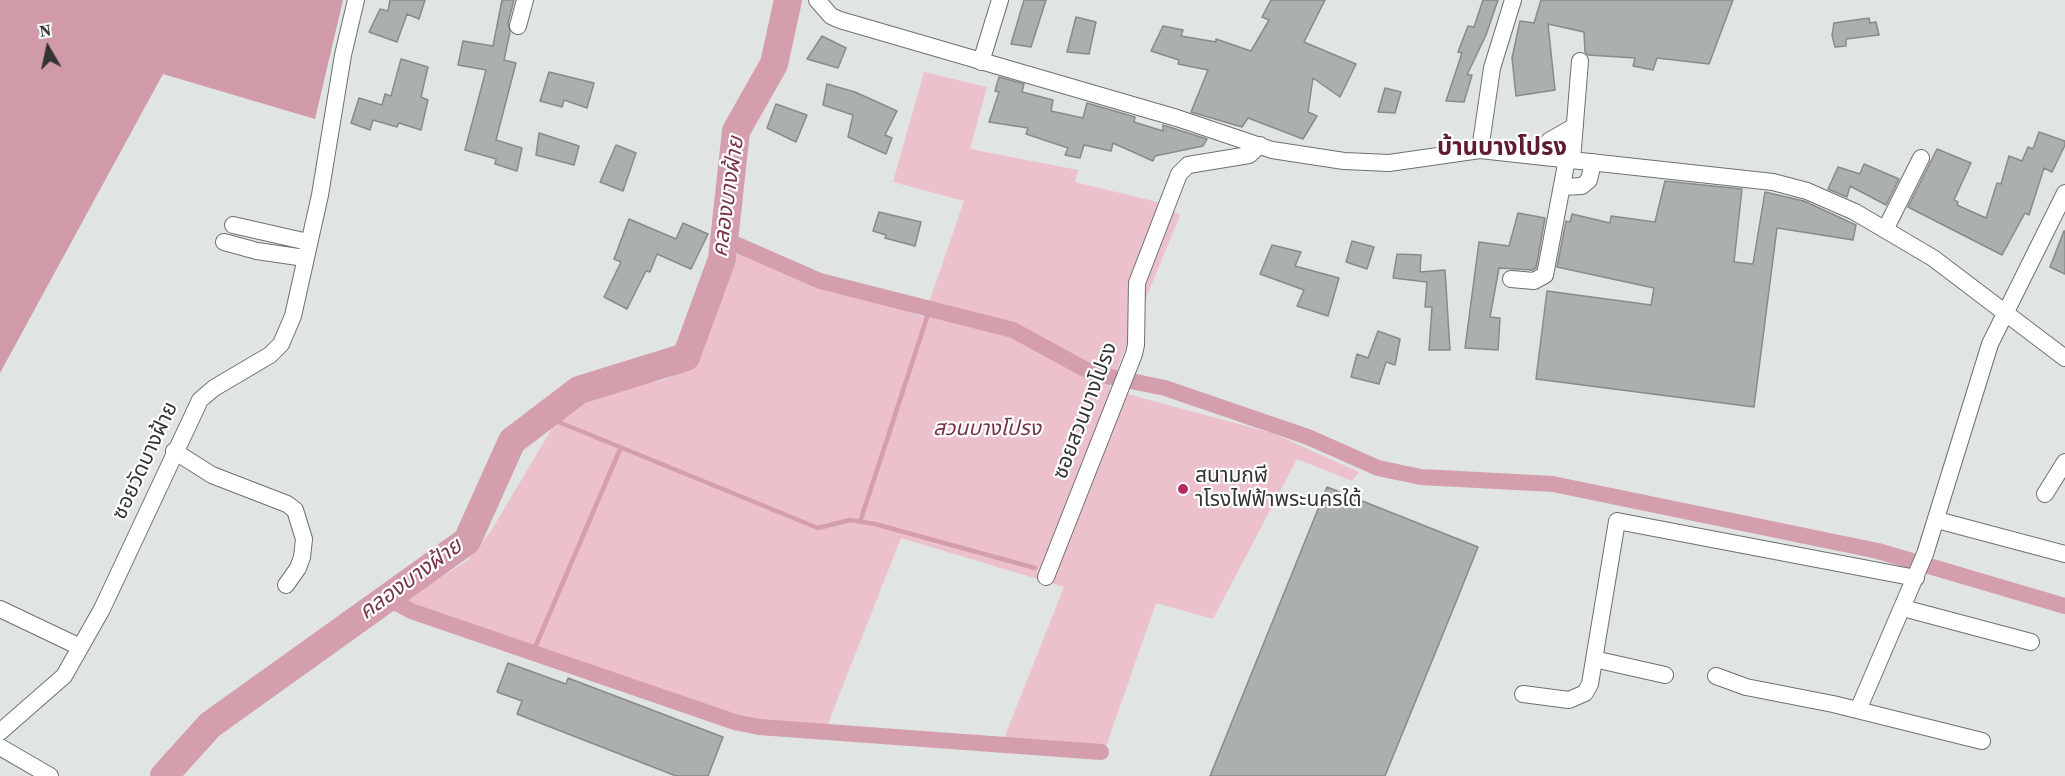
<!DOCTYPE html>
<meta charset="utf-8">
<style>
body{margin:0}
#map{position:relative;width:2065px;height:776px;overflow:hidden;background:#e0e4e3;font-family:"Source Serif 4",serif}
canvas{display:block}
.north{position:absolute;left:18px;top:18px;width:60px;height:60px;-webkit-text-stroke:4px #fff;paint-order:stroke;rotate:351deg;font-size:16px;font-weight:700;line-height:24px;text-align:center;color:#323433}
.north::after{content:'';display:block;margin:auto;width:21px;height:27px;background:#323433;clip-path:polygon(50% 0,100% 100%,50% 72%,0 100%)}
</style>
<div id="map">
<canvas width="2065" height="776"></canvas>
<div class="north">N</div>
</div>
<script>
const g = document.querySelector('canvas').getContext('2d');
g.lineJoin = 'round';
function paint(path, color) { g.fillStyle = color; g.fill(path, 'evenodd'); }
const poly = rows => new Path2D(rows.map(r => 'M' + r).join(''));
function strokePath(path, color, width, dash) { g.strokeStyle = color; g.lineWidth = width; g.lineCap = dash ? 'butt' : 'round'; g.setLineDash(dash || []); g.stroke(path); }
function label(font, color, halo, rows, align = 'center') {
  g.font = font + ' "Source Serif 4","Noto Sans Thai",serif'; g.lineWidth = 4.5; g.setLineDash([]); g.textBaseline = 'middle'; g.strokeStyle = halo; g.fillStyle = color; for (const [text, x, y, turn = 0] of rows) {
    g.save(); g.translate(x, y); g.rotate((+turn || 0) * Math.PI / 180); g.textAlign = isNaN(turn) ? turn : align; if (halo) g.strokeText(text, 0, 0); g.fillText(text, 0, 0); g.restore();
  }
}
const green = poly([
 [924,72,987,87,970,149,1078,170,1075,182,1157,202,1180,215,1109,389,1272,433,1359,472,1352,481,1297,459,1213,619,1156,603,1102,758,999,751,1064,587,901,538,823,736,735,731,390,609,467,561,491,531,564,408,602,390,662,381,689,368,740,249,924,317,964,201,893,182]
]);
const forest = poly([
 [0,0,343,0,315,119,163,74,0,373]
]);
const stream = poly([
 [544,416,818,528,850,520,875,524,1035,568],
 [860,522,930,308],
 [533,652,621,447]
]);
const canal = poly([
 [724,239,820,281,1013,330,1092,373,1165,388,1308,437,1378,468,1421,477,1553,484,1878,551,2065,606],
 [386,597,411,611,735,722,759,727,1101,752]
]);
const river = poly([
 [164,776,210,725,467,541,512,441,579,390,686,357,722,259,736,131,774,64,788,0]
]);
const building = poly([
 [390,0,425,0,419,19,407,14,397,42,369,32,380,9,388,11,390,0],
 [502,0,514,0,508,23,510,32,504,60,516,63,496,140,522,148,517,171,495,164,496,159,465,150,486,70,458,65,463,41,493,46,502,0],
 [1024,0,1046,0,1031,47,1011,44,1024,0],
 [1271,0,1325,0,1304,42,1356,64,1340,97,1313,78,1308,112,1317,116,1303,139,1248,118,1242,127,1191,112,1208,70,1178,64,1179,60,1151,51,1163,26,1183,30,1181,36,1216,42,1216,39,1251,51,1269,20,1262,17,1271,0],
 [1483,0,1498,0,1486,35,1467,75,1472,75,1464,102,1446,101,1462,53,1458,52,1468,26,1474,27,1483,0],
 [1541,0,1733,0,1709,64,1657,58,1653,70,1633,66,1635,58,1588,55,1585,52,1584,32,1548,24,1555,90,1516,96,1512,58,1520,21,1534,23,1541,0],
 [1076,17,1096,22,1089,54,1067,52,1076,17],
 [1869,18,1870,23,1876,22,1879,35,1846,39,1846,46,1835,47,1832,35,1834,23,1869,18],
 [822,36,846,48,838,68,807,59,822,36],
 [401,59,428,67,421,97,428,100,421,130,399,123,397,127,373,120,370,130,351,123,359,98,382,105,385,94,391,96,401,59],
 [549,72,594,83,587,108,564,100,562,107,540,101,549,72],
 [999,77,1024,84,1022,92,1053,100,1051,111,1083,118,1087,103,1135,117,1134,122,1163,131,1163,125,1207,139,1203,146,1155,156,1153,161,1113,143,1111,151,1084,145,1080,158,1065,155,1068,148,1026,134,1028,128,989,122,999,92,995,91,999,77],
 [827,84,855,92,897,111,885,135,892,138,886,154,848,137,853,115,823,105,827,84],
 [1385,88,1401,92,1395,113,1378,112,1385,88],
 [776,104,807,115,796,142,767,128,776,104],
 [2039,132,2065,141,2065,145,2052,172,2044,168,2029,215,2025,213,2002,255,1908,207,1937,149,1971,163,1954,200,1958,202,1957,205,1986,218,1997,183,2001,184,2009,156,2022,161,2028,147,2033,149,2039,132],
 [539,133,579,146,574,165,536,155,539,133],
 [616,145,636,153,623,191,600,182,616,145],
 [1864,164,1899,179,1886,205,1850,186,1847,197,1828,189,1838,167,1860,174,1864,164],
 [1665,181,1742,189,1734,262,1753,264,1765,192,1804,201,1856,225,1853,240,1777,228,1754,407,1536,379,1547,291,1651,305,1654,288,1557,267,1566,221,1570,222,1572,214,1610,223,1611,216,1655,222,1665,181],
 [879,212,921,222,915,246,885,238,886,235,873,231,879,212],
 [1518,213,1545,218,1536,268,1532,270,1499,268,1490,317,1500,318,1498,350,1465,348,1479,242,1509,246,1518,213],
 [629,219,676,239,683,223,708,234,691,269,657,254,650,272,646,271,627,309,604,297,621,262,614,259,629,219],
 [2064,231,2065,231,2065,274,2050,267,2064,231],
 [1352,241,1374,247,1367,269,1346,262,1352,241],
 [1272,245,1301,252,1295,266,1339,278,1328,316,1297,306,1304,290,1260,274,1272,245],
 [1397,254,1421,255,1420,272,1445,270,1450,350,1429,350,1432,307,1425,307,1427,282,1393,278,1397,254],
 [1378,331,1400,339,1395,365,1386,362,1379,384,1351,377,1357,354,1368,358,1378,331],
 [1327,487,1478,547,1456,602,1385,776,1210,776,1327,487],
 [508,663,566,684,568,678,723,737,708,776,676,776,517,714,522,701,497,692,508,663]
]);
const minor = poly([
 [817,0,831,16,840,20,1177,118,1272,150,1344,161,1389,163,1480,150,1773,182,1807,191,1855,212,1933,258,2065,358],
 [518,26,525,0],
 [981,62,1000,0],
 [1480,150,1492,68,1513,0],
 [1544,157,1549,141,1575,126],
 [1572,160,1580,61],
 [1562,187,1582,186,1589,180,1593,162],
 [233,225,308,242],
 [1885,230,1921,158],
 [224,242,257,251,305,258],
 [1511,279,1534,281,1545,275,1567,159],
 [174,451,212,475,287,504,295,510,304,539,302,557,298,568,286,585],
 [2045,494,2065,462],
 [1937,520,2065,554],
 [1046,577,1134,354,1136,345,1137,283,1179,174,1188,165,1249,155,1260,145],
 [1903,608,2031,642],
 [0,609,80,647],
 [1594,659,1665,675],
 [1716,676,1746,687,1833,704,1982,741],
 [1523,694,1569,700,1585,693,1590,684,1617,521,1916,578],
 [1858,710,1925,554,1990,344,2065,193],
 [0,732,64,676,102,609,200,400,214,388,270,355,281,344,293,316,320,195,343,55,356,0],
 [0,747,50,776]
]);
const markers = [
 [1183,489,6,"#b62a63"]
];
const streetNames = [
 ["ซอยสวนบางโปรง",1086,411,-69],
 ["ซอยวัดบางฝ้าย",146,461,-65]
];
const parkNames = [
 ["สวนบางโปรง",987,430]
];
const poiNames = [
 ["สนามกฬี",1195,477],
 ["าโรงไฟฟ้าพระนครใต้",1195,501]
];
const waterNames = [
 ["คลองบางฝ้าย",729,197,-82],
 ["คลองบางฝ้าย",411,580,-36]
];
const quarterNames = [
 ["บ้านบางโปรง",1502,149]
];
paint(green, '#ecc1cc');
paint(forest, '#d09aa9');
strokePath(stream, '#d49eac', 4.5);
strokePath(canal, '#d49eac', 16);
strokePath(river, '#d49eac', 28);
paint(building, '#abb0ae');
strokePath(building, '#878b8a', 1.5);
strokePath(minor, '#6d7170', 18);
strokePath(minor, '#fff', 16);
for (const [x, y, r, color] of markers) { const dot = new Path2D(); dot.arc(x, y, r, 0, 2 * Math.PI); g.fillStyle = color; g.fill(dot); strokePath(dot, '#fff', 2); }
label('21px', '#323433', '#fff', streetNames);
label('italic 21px', '#763349', '#fff', parkNames);
label('21px', '#323433', '#fff', poiNames, 'left');
label('italic 22px', '#77344a', '#fff', waterNames);
label('bold 24px', '#5e1b34', '#fff', quarterNames);
</script>
